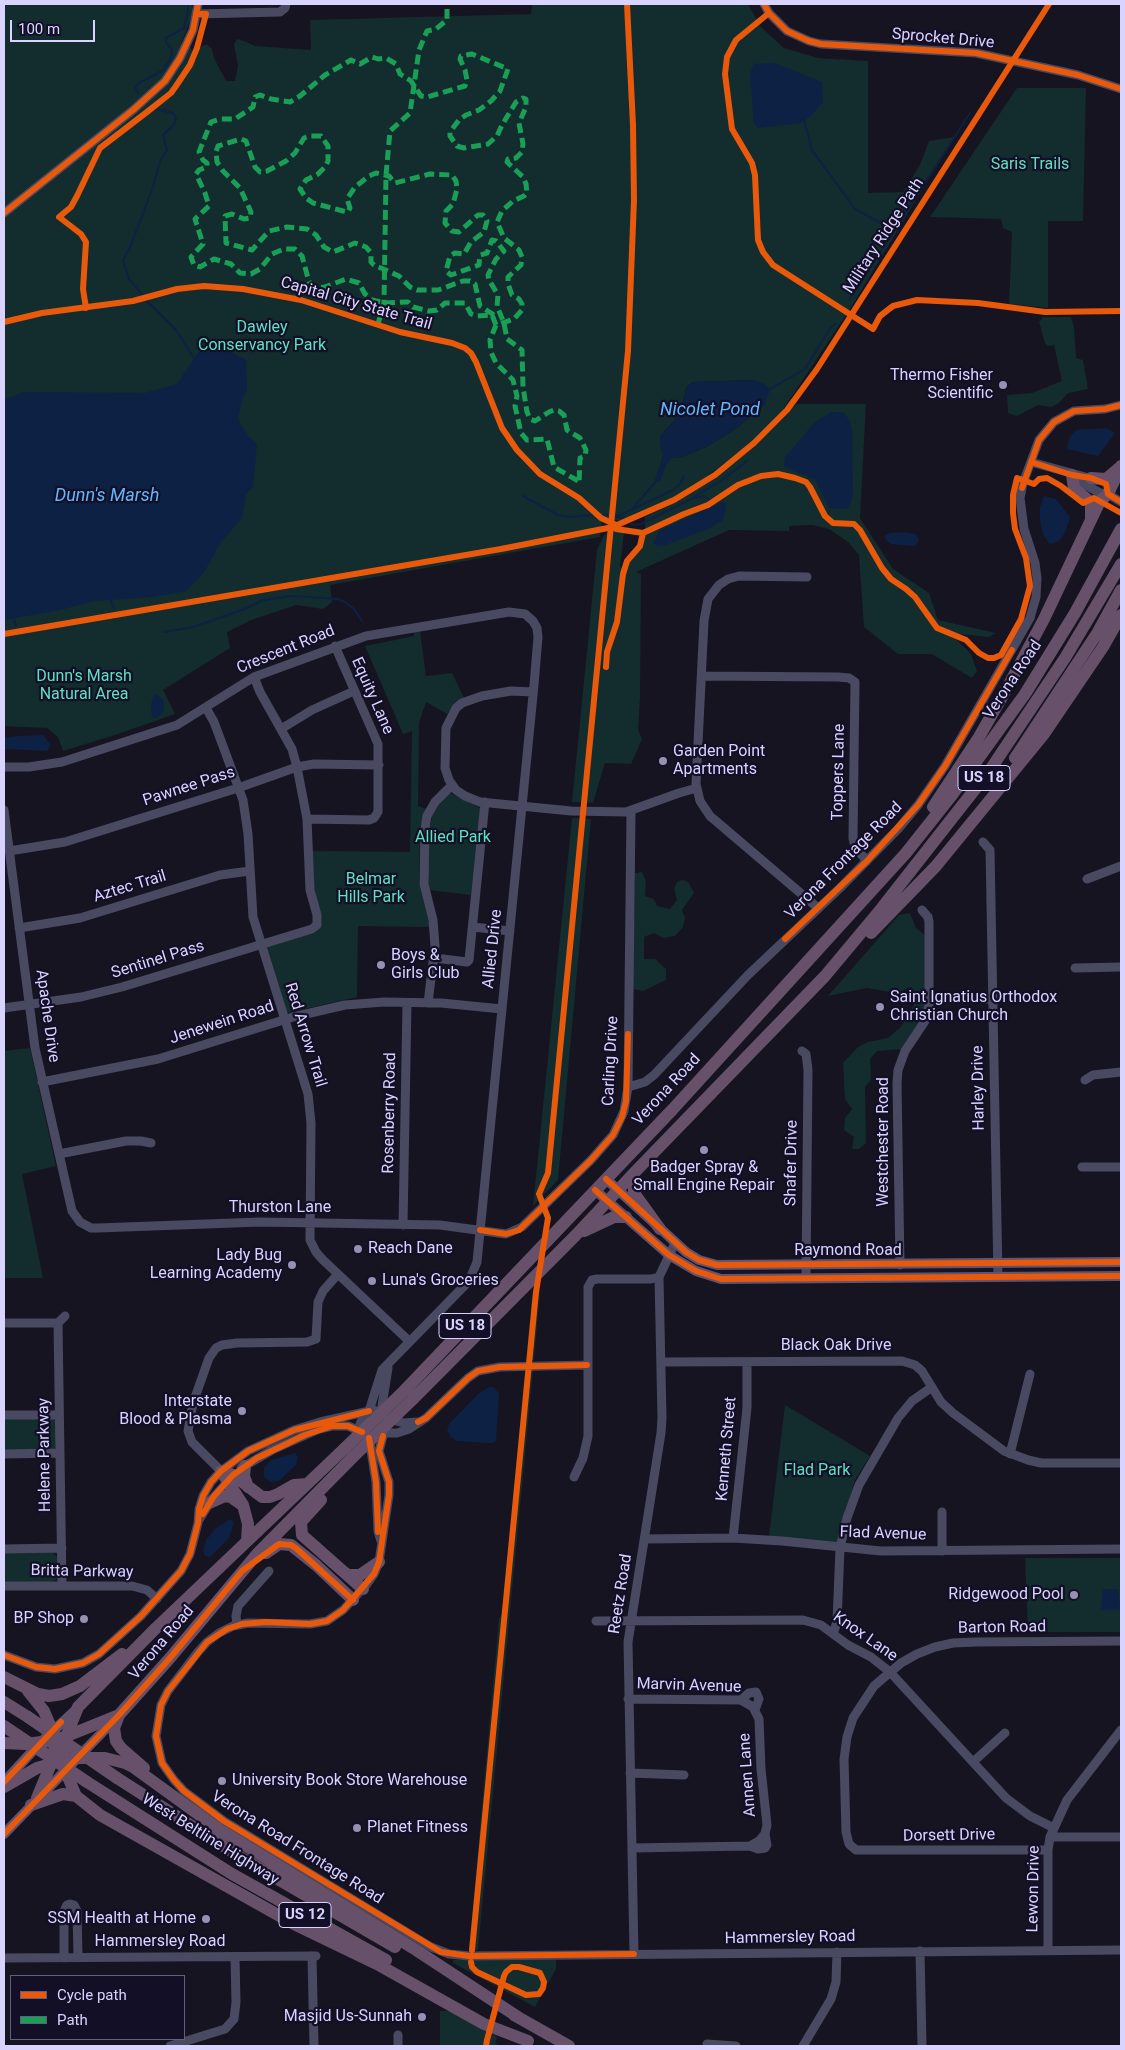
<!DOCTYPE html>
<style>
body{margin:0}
#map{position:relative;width:1125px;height:2050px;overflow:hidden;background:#161421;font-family:Roboto,sans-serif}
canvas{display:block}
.frame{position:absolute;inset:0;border:5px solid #d9d4ff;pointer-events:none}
.legend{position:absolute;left:10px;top:1975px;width:175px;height:65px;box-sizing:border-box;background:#130f26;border:1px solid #625e7d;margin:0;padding:6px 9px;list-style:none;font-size:15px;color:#d9d4ff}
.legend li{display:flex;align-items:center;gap:10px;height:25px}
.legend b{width:25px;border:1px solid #625e7d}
.scale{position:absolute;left:10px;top:20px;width:85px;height:22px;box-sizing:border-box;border:2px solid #d9d4ff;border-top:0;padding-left:6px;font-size:15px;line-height:18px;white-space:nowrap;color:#d9d4ff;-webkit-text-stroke:4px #130f26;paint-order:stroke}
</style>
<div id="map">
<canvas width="1125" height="2050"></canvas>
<div class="frame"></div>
<ul class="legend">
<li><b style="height:6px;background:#e8590c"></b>Cycle path</li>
<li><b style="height:6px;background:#1a9f57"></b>Path</li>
</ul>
<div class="scale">100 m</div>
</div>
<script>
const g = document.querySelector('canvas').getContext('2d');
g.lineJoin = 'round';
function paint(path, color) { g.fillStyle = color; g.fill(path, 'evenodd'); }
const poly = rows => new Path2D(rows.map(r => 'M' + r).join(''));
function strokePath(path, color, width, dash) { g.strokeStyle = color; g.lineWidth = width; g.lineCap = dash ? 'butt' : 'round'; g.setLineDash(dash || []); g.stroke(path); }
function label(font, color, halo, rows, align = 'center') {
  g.font = font + ' Roboto,sans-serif'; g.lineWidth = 4.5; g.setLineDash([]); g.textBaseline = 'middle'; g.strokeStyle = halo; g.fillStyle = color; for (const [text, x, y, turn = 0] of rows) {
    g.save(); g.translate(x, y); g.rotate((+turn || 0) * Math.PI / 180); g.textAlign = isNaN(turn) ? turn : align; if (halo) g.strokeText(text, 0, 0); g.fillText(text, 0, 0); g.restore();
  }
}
const green = poly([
 [4,4,192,4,192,15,181,44,191,48,195,61,201,47,206,44,212,49,214,58,226,81,235,81,238,66,234,44,237,39,244,41,255,46,311,50,310,20,531,14,532,4,748,4,761,27,784,48,818,58,868,61,868,193,903,192,920,165,929,141,954,137,850,309,782,411,753,441,693,487,659,505,622,521,607,519,602,522,600,537,330,585,332,602,323,609,296,605,251,620,227,632,230,648,163,690,175,714,115,735,63,751,58,737,47,728,4,726],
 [753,380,765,404,737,428,708,446,682,457,671,458,660,467,663,454,664,431,674,421,681,407,687,386,693,382],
 [1017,88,1086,88,1083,221,1048,221,1048,308,1009,304,1012,232,1003,228,1001,219,930,217],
 [1043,317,1071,317,1074,327,1076,358,1083,360,1088,389,1068,393,1059,403,1051,407,1038,405,1017,416,1008,413,1007,395,1032,393,1062,381,1054,345,1048,346,1045,343,1039,322],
 [796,404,866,404,860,518,893,569,929,593,938,620,996,633,989,637,959,634,957,640,971,654,977,671,972,678,932,654,898,654,864,627,859,555,848,542,829,529,812,525,789,526,789,531,729,530,636,572,641,574,640,698,638,730,642,739,631,764,605,763,593,803,572,802,594,580,597,550,604,535,613,530,624,532,620,567,626,569,631,560,641,548,645,537,645,517,671,505,721,473,784,418],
 [420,631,426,676,452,673,464,698,452,707,447,714,426,702,419,723,418,806,426,809,420,827,419,882,430,927,358,926,357,997,287,1013,267,946,315,933,320,928,322,922,314,889,312,851,410,852,412,731,403,734,365,646,414,636,414,632],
 [450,793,480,808,471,895,429,890,427,865,430,826,432,817,440,802],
 [572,818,591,819,558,1180,533,1206],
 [642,872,646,881,645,896,654,899,657,906,670,909,677,900,674,889,677,882,683,880,688,882,694,893,682,910,685,918,683,927,675,936,663,938,654,933,644,937,644,959,655,959,666,969,666,980,643,991,633,989,635,873],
 [910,913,916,928,926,936,926,999,921,1021,903,1049,877,1051,870,1059,871,1080,865,1087,866,1143,859,1149,852,1149,854,1137,844,1130,845,1118,852,1109,845,1099,843,1063,858,1047,868,1042,888,1038,900,1028,915,1003,914,992,910,987,897,993,867,988,828,996,899,915],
 [30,1048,56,1166,22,1174,43,1278,4,1278,4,1051],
 [540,1290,534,1360,526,1361,532,1297],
 [525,1370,533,1370,478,1950,469,1950,499,1619,503,1612],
 [785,1405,870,1456,855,1480,837,1543,769,1536],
 [4,1418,54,1419,56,1422,56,1445,54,1449,51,1451,4,1451],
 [51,1551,58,1558,59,1575,56,1580,52,1582,4,1583,4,1552],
 [1025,1558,1121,1558,1121,1632,1028,1632],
 [453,1960,556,1960,556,1969,535,2007,453,1963],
 [440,2011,453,2011,497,2037,495,2043,500,2046,440,2046]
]);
const water = poly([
 [774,63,822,82,823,102,811,116,801,123,758,128,754,123,750,73,754,64],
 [210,341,246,360,247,390,242,400,238,419,248,436,257,444,253,487,246,494,242,518,221,542,203,574,186,591,152,597,94,601,60,610,4,620,4,400,23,392,145,393,177,384,197,354],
 [753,380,763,383,770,389,765,404,737,428,708,446,682,457,671,458,664,469,660,467,663,454,660,446,660,436,674,421,681,408,687,386,694,382],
 [831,412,843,412,850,421,852,431,853,495,849,507,846,509,829,508,815,479,791,470,784,466,785,457,792,449,815,422],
 [1106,428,1115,433,1098,456,1067,449,1069,438,1076,430],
 [1044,496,1056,499,1070,517,1065,533,1059,541,1050,544,1043,535,1040,520,1040,507],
 [722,502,725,503,726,507,723,520,708,529,663,546,657,546,653,543,659,531],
 [904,532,916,534,919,540,915,546,891,544,886,540,884,536,890,533],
 [157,694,163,700,164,711,157,718,152,718,151,704,154,696],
 [43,735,51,745,47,751,4,749,4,738,17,736],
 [489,1387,494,1387,499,1394,496,1441,492,1443,456,1441,451,1437,447,1430,449,1424,478,1394],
 [295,1453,298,1457,296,1465,279,1481,271,1482,264,1477,264,1468,271,1460],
 [230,1519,234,1522,229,1538,210,1557,205,1556,203,1550,206,1540,215,1529],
 [1103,1589,1118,1589,1120,1610,1101,1610]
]);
const stream = poly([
 [138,93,135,88,139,83,162,71,170,60,172,50,166,42,166,38,184,28,188,11,188,4],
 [804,120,812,150,855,209,890,228,892,234,849,300],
 [892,234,970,113],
 [143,296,129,279,123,261,131,245,153,187,160,161,167,150,163,135,174,125,176,118,173,113,156,109],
 [146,300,176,330,194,358],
 [770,389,805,369,831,327,836,324],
 [523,496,558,515,571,517,592,515],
 [694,498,704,496,710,500],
 [633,508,658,479],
 [604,515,624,518],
 [616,517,673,490,680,484,684,476],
 [631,524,635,525,641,524,691,499,722,480,748,460],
 [110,599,114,608],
 [14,619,16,626],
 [164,632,193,627,245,609,263,600,291,596,338,599,345,602,354,609,362,621]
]);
const canal = poly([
 [658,479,662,468]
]);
const minor = poly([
 [764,4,769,13,787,31,809,41,821,44,976,53,1078,75,1121,89],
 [197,14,280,12,285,8,286,4],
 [4,213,133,110,165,81,180,58,193,30,198,4],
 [1031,462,1096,480],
 [1072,475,1079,481,1100,493,1108,494,1121,502],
 [807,577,739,576,728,579,719,585,708,599,704,621,696,784,700,801,710,816,818,908],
 [703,676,838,677,849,678,855,682,853,838,855,847,867,861],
 [533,692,511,691,482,696,462,703,456,708,446,728,445,768,449,780,456,790,465,796,480,802,571,811,626,812,679,793,697,788],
 [206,708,214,722,243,800,248,834,253,917,308,1094,311,1123,310,1240,316,1252,322,1259,409,1341],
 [281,729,312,710,354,691],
 [4,767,29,767,62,762,177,725,254,677,366,636,509,612,525,614,533,621,537,628,538,637,534,685,477,1262,469,1281,382,1370,369,1411],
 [4,810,35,1048,72,1211,80,1222,91,1228,98,1228,260,1222,440,1225,506,1234,522,1227,591,1160,613,1135,624,1111,628,1087,631,812],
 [307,819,369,820,374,818,378,812,378,744,335,646],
 [983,842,990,850,998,1277],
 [9,851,65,842,238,788,297,767,314,764,379,765],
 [1087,879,1121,866],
 [473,927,510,931],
 [19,928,80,918,220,875,250,871],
 [435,958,467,962,469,960,485,802],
 [1075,968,1121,967],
 [929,999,993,999],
 [428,1003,435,946,433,920,424,884,425,828,427,816,435,802,452,785],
 [4,1008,81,997,122,987,312,929,317,925,317,915,310,890,307,819,297,767,292,749,260,692,254,677],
 [802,1051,806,1054,808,1070,806,1277],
 [1085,1080,1093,1075,1121,1072],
 [42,1082,158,1059,293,1017,345,1005,384,1002,441,1003,502,1009],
 [628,1087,645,1082,654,1075,748,975,840,888,898,829,918,805,945,766,1030,618,1036,597,1037,578,1035,563,1024,529,1020,498,1023,483,1039,440,1054,422,1074,411,1105,409,1121,405],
 [59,1154,126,1141,141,1141,151,1143],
 [1082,1167,1121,1167],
 [403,1225,407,1003],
 [900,1265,897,1083,898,1070,905,1051,925,1021,929,1005,929,922,928,917,922,910],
 [4,1323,58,1323],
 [58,1323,62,1586],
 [58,1323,65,1316],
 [661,1362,902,1361,915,1365,922,1371,941,1402,953,1413,1004,1451,1028,1460,1041,1463,1121,1463],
 [381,1412,388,1368],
 [4,1415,59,1415],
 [388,1419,404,1423,417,1422],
 [386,1433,397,1433,409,1429,426,1418,468,1378,478,1371,500,1367,587,1365],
 [365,1435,360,1424,366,1413],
 [383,1436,379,1451,389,1482,389,1495,379,1562,374,1574,367,1584,343,1610,327,1621,310,1624,248,1623,233,1626,219,1633,207,1642,198,1652,168,1691,161,1705,156,1736,162,1763,174,1780,184,1791,224,1821,431,1947,449,1954,469,1956,1121,1950],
 [369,1438,376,1482,378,1531,381,1541],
 [4,1454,60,1453],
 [1010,1454,1030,1374],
 [241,1468,272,1450,319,1429,332,1426,348,1426,362,1432],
 [221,1471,192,1442,188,1431,193,1403,209,1358,216,1348,222,1345,237,1343,307,1342,316,1339,318,1302,323,1291,338,1274],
 [574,1477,583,1458,588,1436,588,1287,592,1280,597,1279,651,1279,659,1277],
 [199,1520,212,1499,230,1479],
 [733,1538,747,1408,747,1362],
 [645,1539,733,1538,782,1541,881,1551,1121,1549],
 [4,1549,62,1548],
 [942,1551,942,1512],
 [4,1586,132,1586,147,1590,157,1599],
 [596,1621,803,1620,821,1625,848,1645,871,1657,890,1672,1006,1798,1030,1816,1054,1828],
 [237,1625,236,1616,238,1606,269,1571],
 [833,1634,837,1622,840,1548,847,1518,859,1485,898,1418,912,1401,932,1387],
 [4,1655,36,1667,55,1669,83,1663,99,1654,141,1616,181,1571,190,1554,198,1523,199,1509,203,1496,211,1482,221,1471,248,1451,294,1430,320,1422,374,1410],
 [628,1699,741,1700,753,1707,759,1719,761,1769,767,1825,765,1834,759,1841,750,1846,632,1848],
 [741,1700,749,1693,756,1692,759,1699,755,1710],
 [973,1762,1005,1733],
 [630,1773,684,1775],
 [1050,1837,1121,1837],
 [750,1846,758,1849,765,1848,767,1845,765,1834],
 [1048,1850,856,1850,849,1844,846,1832,844,1759,847,1737,853,1718,874,1686,901,1663,917,1654,935,1647,953,1643,976,1642,1121,1641],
 [1048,1950,1048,1850,1050,1837,1067,1800,1121,1730],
 [920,1951,922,2046],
 [634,1954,628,1642,661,1433,662,1418,659,1277,675,1243],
 [312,1956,314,2046],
 [4,1958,316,1956],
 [64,1958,64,1911,67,1905,70,1904,74,1905,77,1911,78,1958],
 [707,2044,736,2046],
 [170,2046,225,2029,234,2019,236,2002,235,1957],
 [398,2046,398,2035],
 [803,2046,831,1999,836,1982,837,1952]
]);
const major = poly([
 [606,1179,686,1252,699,1260,717,1265,1121,1262],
 [595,1190,669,1255,696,1271,721,1279,1121,1276],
 [4,1782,40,1743,78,1708],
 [4,1834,117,1717]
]);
const highway = poly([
 [1072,475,1074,488,1089,501,1091,505,1091,520],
 [1091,478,1106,479,1119,468],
 [1015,758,1098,632,1121,590],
 [933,807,979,737,1006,690,1044,619,1100,501,1108,494,1121,466],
 [871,933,936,866,1044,734,1103,647,1121,615],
 [634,1173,634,1193,660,1229],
 [584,1231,614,1217,626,1217],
 [405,1390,673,1109,906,853,952,795,1025,694,1075,613,1121,529],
 [413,1399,575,1236,634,1173,825,976,881,909,990,770,1065,658,1121,564],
 [345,1448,156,1628,78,1707,66,1737,63,1751,65,1770,76,1796,100,1815,294,1924,377,1964,484,2024,528,2041],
 [245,1466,244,1476,248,1487],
 [221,1471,233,1475,262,1497,270,1497,278,1494,294,1485,307,1484],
 [221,1471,243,1505,248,1524,247,1541],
 [321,1500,301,1522,302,1535,363,1589],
 [209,1503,225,1496,231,1497,241,1504],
 [266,1553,279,1544,291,1545,316,1565,353,1600],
 [344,1572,348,1575,360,1575,379,1562],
 [4,1677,38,1694,49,1696,62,1694,80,1686,122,1654],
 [28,1691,44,1711,52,1730,55,1746,51,1764,37,1798],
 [4,1702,28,1717],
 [4,1743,26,1744,57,1740,119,1715],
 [144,1768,121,1748,116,1741,114,1728,119,1715,170,1658,257,1554,353,1457],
 [117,1778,245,1860,395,1947],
 [87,1782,232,1874,386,1960],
 [4,1787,37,1768,64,1760,77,1758,105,1758,125,1763,133,1767,220,1830,416,1950,521,2019],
 [31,1805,63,1794,76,1796],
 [514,2015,569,2046]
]);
const highwayBridge = poly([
 [345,1448,405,1390],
 [353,1457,413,1399],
 [28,1717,117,1778],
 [4,1726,87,1782]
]);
const quiet = poly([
 [494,315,480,306,475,284,470,281,463,281,438,290,417,290,410,287,399,276,374,265,371,262,371,253,366,247,355,243,333,252,324,247,316,235,307,229,287,227,269,231,252,250,226,243,225,216,232,214,244,219,250,218,251,212,240,188,223,171,217,162,216,152,218,146,241,139,246,141,255,167,260,172,267,171,286,161,295,153,304,138,310,136,321,136,328,146,328,161,325,167,318,174,306,180,300,189,306,198,313,203,343,211,348,212,350,208,347,199,355,187,369,176,376,173,389,176,395,183,430,174,452,175,456,181,457,189,453,204,446,211,445,223,452,231,459,232,478,215,483,215,487,221,484,232,471,242,464,254,455,253,450,256,446,271,451,275,479,265,480,255,487,253,492,240,496,241,504,251,496,259,488,275,489,280,498,295,497,306,504,323,507,339,522,350,523,387,527,412,530,419,535,421,549,412,554,410,559,411,564,415,567,430,580,438,586,450,585,456,580,458,579,485],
 [378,324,384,303,386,175,390,131,410,113,419,50,427,31,436,29,447,20,447,9],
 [496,325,492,315,477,316,471,314,465,303,445,303,437,310,429,311,413,307,408,302,384,303,372,300,365,294,359,283,346,279,325,287,316,288,309,282,302,256,295,249,284,249,272,254,260,269,251,274,240,273,231,264,214,259,200,267,194,265,191,257,203,244,195,219,209,206,205,193,196,174,199,170,207,167,207,163,203,160,199,152,211,122,220,119,235,119,253,107,255,97,260,95,271,99,290,102,300,96,325,75,351,60,360,64,372,57,378,59,386,58,396,64,400,74,411,81,421,96,427,97,465,86,467,80,465,70,460,59,461,56,472,54,508,69,500,91,491,101,479,110,466,115,459,120,450,132,450,136,457,146,464,148,488,144,497,136,502,125,516,102,523,98,526,99,526,107,519,123,523,144,522,152,516,158,508,159,507,162,523,177,526,184,527,193,524,196,513,201,502,211,497,222,504,238,519,250,522,257,521,265,508,277,508,284,512,295,519,299,522,304,522,310,514,319,496,325,490,340,491,352,496,363,513,380,517,396,515,406,521,433,527,440,547,439,554,467,578,481]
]);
const cycleway = poly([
 [764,4,769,13,787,31,809,41,821,44,976,53,1078,75,1121,89],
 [769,13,736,40,727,57,725,74,732,129,752,163,755,175,758,240,763,252,773,265,873,329,880,316,893,306,917,300,978,303,1045,312,1121,311],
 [4,213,133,110,165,81,180,58,193,30,198,4],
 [86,308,83,289,86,242,81,234,59,217,71,207,77,196,100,148,147,112,171,93,176,86,190,65,197,48,206,14,197,14],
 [4,322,42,313,133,301,177,289,204,286,243,289,301,300,400,332,452,343,465,348,471,353,476,362,502,428,517,450,540,474,579,498,601,518,614,524],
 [1031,462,1072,475,1091,478,1106,484,1108,494,1121,502],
 [1022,488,1039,440,1054,422,1074,411,1105,409,1121,405],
 [617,525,674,500,715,475,754,443,787,410,817,369,1049,4],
 [616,529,643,533,684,514,708,505,738,485,761,476,778,474,795,478,806,482,810,487,825,516,833,523,854,524,860,530,882,568,891,579,906,589,915,597,937,628,966,640,979,653,988,658,994,658,1001,655,1021,619,1030,586,1026,558,1015,529,1013,513,1013,495,1017,478,1034,484,1039,479,1047,478,1061,486,1083,503,1094,498,1121,513],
 [4,634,501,549,613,527],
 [606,667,607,652,617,622,623,574,627,561,640,546,643,533],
 [785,939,867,861,918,805,945,766,1012,650],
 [606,1179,686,1252,699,1260,717,1265,1121,1262],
 [595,1190,669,1255,696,1271,721,1279,1121,1276],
 [480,1230,506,1234,519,1230,591,1160,613,1135,622,1117,626,1101,628,1034],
 [418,1422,426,1418,468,1378,478,1371,500,1367,587,1365],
 [383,1436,379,1451,389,1482,389,1495,379,1562,374,1574,343,1610,327,1621,310,1624,266,1622,242,1624,227,1629,207,1642,168,1691,161,1705,156,1736,162,1763,174,1780,184,1791,224,1821,441,1952,469,1956,634,1954],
 [369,1438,376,1482,378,1532],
 [203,1514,214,1496,233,1475,257,1458,305,1435,332,1426,348,1426,362,1432],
 [4,1655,36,1667,55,1669,83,1663,99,1654,141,1616,181,1571,190,1554,198,1523,199,1509,203,1496,211,1482,221,1471,248,1451,294,1430,369,1411],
 [4,1782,61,1722],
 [4,1834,119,1715,170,1658,242,1571,279,1544,291,1545,297,1549,353,1600],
 [472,1950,536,1292,548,1218,539,1194,548,1173,628,351,634,200,633,125,627,4],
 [471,1962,472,1967,477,1972,526,1995,539,1994,543,1988,544,1982,540,1973,519,1967,512,1967,506,1972,504,1976,487,2040,486,2046]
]);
const markers = [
 [1003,385,5,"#9591b1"],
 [663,761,5,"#9591b1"],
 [381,965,5,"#9591b1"],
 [880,1007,5,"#9591b1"],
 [704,1150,5,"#9591b1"],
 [358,1249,5,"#9591b1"],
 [292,1265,5,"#9591b1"],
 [372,1281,5,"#9591b1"],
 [242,1411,5,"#9591b1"],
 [1074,1595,5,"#9591b1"],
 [84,1619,5,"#9591b1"],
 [222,1781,5,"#9591b1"],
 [357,1828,5,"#9591b1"],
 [206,1919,5,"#9591b1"],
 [422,2017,5,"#9591b1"]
];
const shields = [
 [984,778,52],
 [465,1326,52],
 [305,1915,52]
];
const shieldNames = [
 ["US 18",984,778],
 ["US 18",465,1326],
 ["US 12",305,1915]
];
const streetNames = [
 ["Sprocket Drive",943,39,5],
 ["Military Ridge Path",884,236,-57],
 ["Capital City State Trail",356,304,16],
 ["Crescent Road",286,650,-22],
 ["Verona Road",1013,680,-56],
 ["Equity Lane",372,696,66],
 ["Toppers Lane",839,772,-89],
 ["Pawnee Pass",189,787,-18],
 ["Verona Frontage Road",844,861,-45],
 ["Aztec Trail",130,887,-17],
 ["Allied Drive",493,949,-84],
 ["Sentinel Pass",158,960,-17],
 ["Apache Drive",47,1016,82],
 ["Jenewein Road",222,1023,-18],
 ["Red Arrow Trail",305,1035,73],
 ["Carling Drive",611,1061,-87],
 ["Harley Drive",979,1088,-91],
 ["Verona Road",667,1090,-47],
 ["Rosenberry Road",390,1113,-89],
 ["Westchester Road",884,1142,-90],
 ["Shafer Drive",792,1163,-89],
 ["Thurston Lane",280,1208],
 ["Raymond Road",848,1251],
 ["Black Oak Drive",836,1346],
 ["Kenneth Street",727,1449,-85],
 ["Helene Parkway",45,1455,-91],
 ["Flad Avenue",883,1534,2],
 ["Britta Parkway",82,1572,1],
 ["Reetz Road",621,1594,-81],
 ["Barton Road",1002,1628,-1],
 ["Knox Lane",865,1637,35],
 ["Verona Road",162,1643,-50],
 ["Marvin Avenue",689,1686,2],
 ["Annen Lane",748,1775,-94],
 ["Dorsett Drive",949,1836,-1],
 ["West Beltline Highway",210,1840,32],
 ["Verona Road Frontage Road",297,1848,32],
 ["Lewon Drive",1034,1889,-89],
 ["Hammersley Road",790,1938,-1],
 ["Hammersley Road",160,1942]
];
const parkNames = [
 ["Saris Trails",1030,165],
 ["Dawley",262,328],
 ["Conservancy Park",262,346],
 ["Dunn's Marsh",84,677],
 ["Natural Area",84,695],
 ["Allied Park",453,838],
 ["Belmar",371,880],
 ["Hills Park",371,898],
 ["Flad Park",817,1471]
];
const poiNames = [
 ["Thermo Fisher",993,376],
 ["Scientific",993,394],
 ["Garden Point",673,752,"left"],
 ["Apartments",673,770,"left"],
 ["Boys &",391,956,"left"],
 ["Girls Club",391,974,"left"],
 ["Saint Ignatius Orthodox",890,998,"left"],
 ["Christian Church",890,1016,"left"],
 ["Badger Spray &",704,1168,"center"],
 ["Small Engine Repair",704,1186,"center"],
 ["Reach Dane",368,1249,"left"],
 ["Lady Bug",282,1256],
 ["Learning Academy",282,1274],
 ["Luna's Groceries",382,1281,"left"],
 ["Interstate",232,1402],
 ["Blood & Plasma",232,1420],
 ["Ridgewood Pool",1064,1595],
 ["BP Shop",74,1619],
 ["University Book Store Warehouse",232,1781,"left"],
 ["Planet Fitness",367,1828,"left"],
 ["SSM Health at Home",196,1919],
 ["Masjid Us-Sunnah",412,2017]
];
const waterNames = [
 ["Nicolet Pond",710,410],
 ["Dunn's Marsh",107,496]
];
paint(green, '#132c2d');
paint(water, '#0d2144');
strokePath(stream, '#0d2144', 2);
strokePath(canal, '#0d2144', 5.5);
strokePath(minor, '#4a4962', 9);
strokePath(major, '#5e5373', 10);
strokePath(highway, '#67516a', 12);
strokePath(highwayBridge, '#67516a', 12);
strokePath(quiet, '#1a9f57', 5, [10, 5]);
strokePath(cycleway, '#e8590c', 6);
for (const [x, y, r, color] of markers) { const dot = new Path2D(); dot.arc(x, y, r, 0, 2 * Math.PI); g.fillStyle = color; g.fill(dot); strokePath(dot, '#130f26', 2); }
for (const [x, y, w] of shields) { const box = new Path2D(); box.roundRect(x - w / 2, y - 12.5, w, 25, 4); g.fillStyle = '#130f26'; g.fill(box); strokePath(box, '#d9d4ff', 1); }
label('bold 15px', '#d9d4ff', null, shieldNames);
label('16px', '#d9d4ff', '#130f26', streetNames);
label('16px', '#5fe0c0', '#130f26', parkNames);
label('16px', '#d9d4ff', '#130f26', poiNames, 'right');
label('italic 18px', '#62b6ff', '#130f26', waterNames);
</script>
